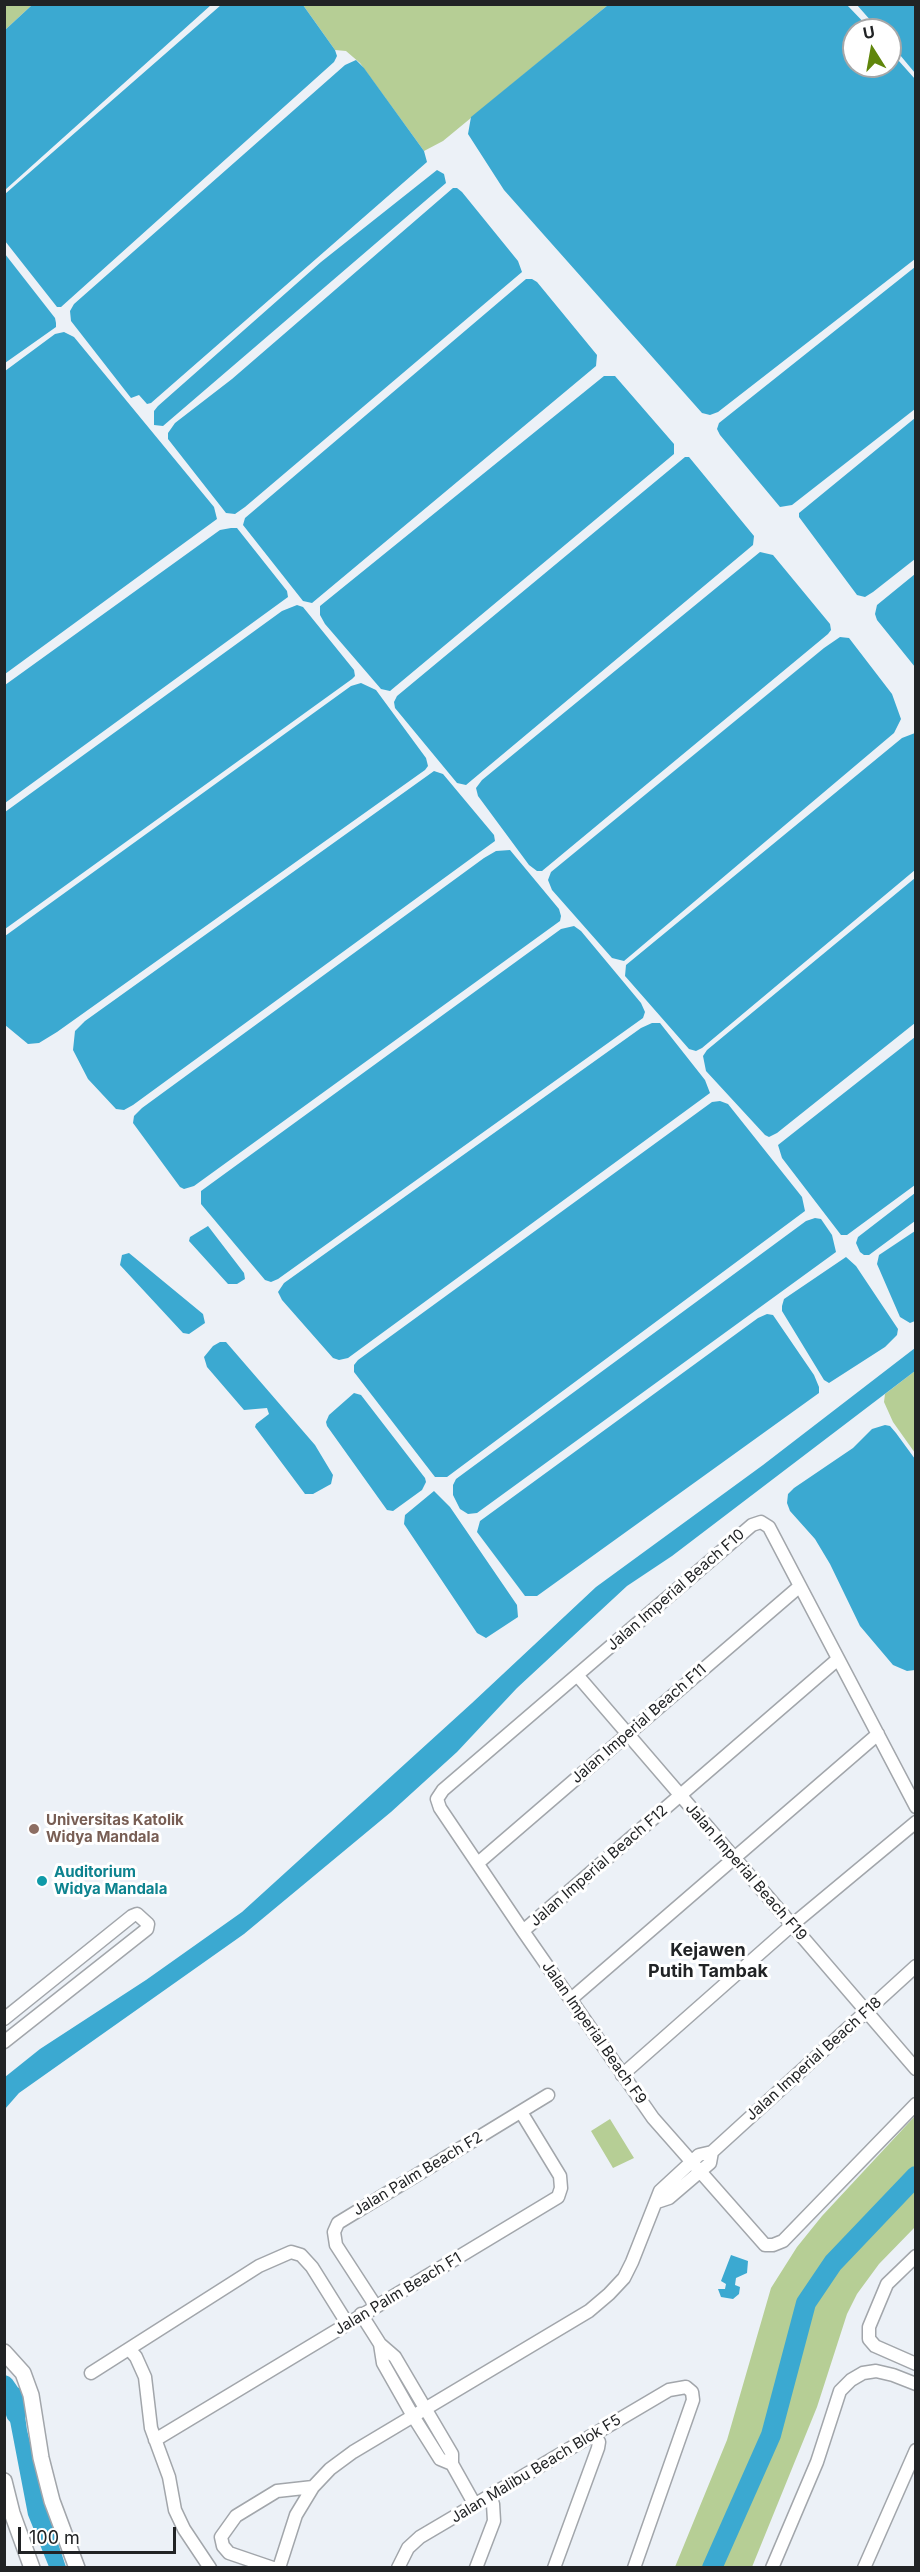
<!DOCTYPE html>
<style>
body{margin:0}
#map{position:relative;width:920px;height:2572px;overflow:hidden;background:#ecf1f7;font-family:Inter,sans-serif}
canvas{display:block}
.frame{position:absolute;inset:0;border:6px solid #212325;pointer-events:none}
.north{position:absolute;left:842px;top:18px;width:60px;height:60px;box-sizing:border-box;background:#fff;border:2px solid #a6a7a8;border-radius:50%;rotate:349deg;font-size:16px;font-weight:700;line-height:24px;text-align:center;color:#212325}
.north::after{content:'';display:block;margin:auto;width:21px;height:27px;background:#60860c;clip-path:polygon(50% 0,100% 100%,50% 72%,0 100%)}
.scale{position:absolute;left:18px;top:2527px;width:158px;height:27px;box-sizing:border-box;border:3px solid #212325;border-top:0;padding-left:8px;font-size:18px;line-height:21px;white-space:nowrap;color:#212325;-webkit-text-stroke:4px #fff;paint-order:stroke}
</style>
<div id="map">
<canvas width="920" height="2572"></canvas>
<div class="frame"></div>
<div class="north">U</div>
<div class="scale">100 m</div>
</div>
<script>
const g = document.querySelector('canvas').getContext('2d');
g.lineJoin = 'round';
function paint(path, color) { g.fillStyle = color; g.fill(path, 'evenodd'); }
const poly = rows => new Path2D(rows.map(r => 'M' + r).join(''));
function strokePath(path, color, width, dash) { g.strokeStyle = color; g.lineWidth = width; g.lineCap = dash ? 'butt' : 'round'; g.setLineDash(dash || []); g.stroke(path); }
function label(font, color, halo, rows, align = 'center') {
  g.font = font + ' Inter,sans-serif'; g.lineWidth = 6; g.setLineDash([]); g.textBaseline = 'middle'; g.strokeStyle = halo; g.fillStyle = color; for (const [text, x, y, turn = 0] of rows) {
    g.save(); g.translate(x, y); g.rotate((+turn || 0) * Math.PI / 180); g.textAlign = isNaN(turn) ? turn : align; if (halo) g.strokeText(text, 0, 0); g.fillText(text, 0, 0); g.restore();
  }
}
const green = poly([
 [5,4,32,4,32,5,5,30],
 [303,5,608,5,443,141,424,151,360,63,346,51,335,50],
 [915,1371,915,1453,893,1422,884,1402,885,1394],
 [915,2116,915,2227,879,2264,857,2294,847,2314,817,2407,752,2567,675,2567,727,2440,771,2288,797,2247,822,2216],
 [610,2119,634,2158,613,2168,591,2131]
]);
const water = poly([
 [32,5,211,5,5,190,5,30],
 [221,5,303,5,335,50,337,56,334,62,61,307,57,307,5,241,5,194],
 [608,5,847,5,871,30,854,30,854,66,890,66,890,51,915,79,915,259,718,412,710,415,702,413,504,190,468,134,471,117],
 [857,5,915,5,915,73,890,43,890,30,879,30],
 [356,60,364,68,424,151,427,162,151,403,147,404,139,395,131,398,71,321,70,311,74,304,345,65],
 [437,170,444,174,446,183,163,426,154,425,154,411,158,406,321,262],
 [453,188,457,188,462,192,518,261,522,272,245,507,235,514,226,513,168,439,168,433,175,423,232,379],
 [5,254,55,318,56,323,56,327,5,363],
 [915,267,915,409,792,505,780,507,720,435,717,429,719,423],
 [526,279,532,279,537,282,597,355,596,366,312,603,303,601,243,525,245,518],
 [64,332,74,337,214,507,217,519,5,674,5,371,55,334],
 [604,376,615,376,674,444,674,454,390,691,381,689,325,624,320,615,320,606],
 [915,418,915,559,873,592,865,597,857,595,799,517,799,513],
 [685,457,689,457,754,536,753,545,466,785,457,783,395,708,394,702,397,696],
 [231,528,237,528,287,591,288,597,5,803,5,685,220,530],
 [760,552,773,555,830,624,831,630,828,634,542,871,537,871,529,865,478,796,476,788,482,780],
 [915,574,915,667,877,620,875,614,877,605],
 [297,605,303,607,354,670,355,676,352,679,5,929,5,812,282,611],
 [840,637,849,638,892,694,901,719,894,733,624,961,612,958,552,890,548,880,551,872,824,648],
 [361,683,376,690,426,758,428,766,425,770,57,1032,39,1043,28,1044,5,1025,5,936,351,686],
 [915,733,915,870,702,1048,696,1051,689,1049,625,976,626,965,902,738],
 [434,771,443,774,494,835,495,841,133,1105,124,1110,116,1109,88,1079,73,1050,75,1031,85,1021],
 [510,850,559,909,561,916,560,921,194,1186,184,1189,180,1187,133,1123,134,1116,142,1108,484,858,496,851],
 [915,878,915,1023,777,1133,769,1137,765,1135,706,1071,703,1056,707,1050],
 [574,926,581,931,641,1003,645,1012,643,1018,278,1279,271,1282,265,1280,201,1204,201,1191,561,929],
 [652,1023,660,1023,705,1080,710,1093,348,1358,339,1360,333,1358,282,1300,278,1292,284,1283,641,1028],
 [915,1037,915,1185,847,1235,841,1235,782,1158,778,1145],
 [720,1101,728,1104,802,1197,805,1211,447,1477,435,1477,354,1372,354,1365,358,1360,712,1102],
 [915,1193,915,1221,869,1255,864,1255,860,1252,856,1243,858,1237],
 [815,1218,821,1219,832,1235,836,1252,477,1513,468,1514,460,1509,453,1495,453,1485,456,1479,806,1221],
 [208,1226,244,1273,245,1279,237,1284,228,1284,189,1241,190,1237],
 [915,1231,915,1321,910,1323,900,1317,877,1264,879,1255],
 [129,1253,203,1314,205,1323,189,1334,183,1333,120,1265,122,1255],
 [846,1257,856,1266,898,1329,897,1335,885,1347,829,1383,824,1380,782,1311,782,1306,784,1299],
 [767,1314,773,1315,814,1375,819,1387,819,1393,537,1596,525,1596,477,1532,480,1521,758,1318],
 [220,1342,226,1342,315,1445,333,1475,331,1484,313,1494,305,1494,255,1427,256,1424,269,1414,267,1408,244,1410,207,1367,204,1357,213,1346],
 [915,1348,915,1371,672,1556,627,1586,517,1688,457,1752,391,1812,244,1934,19,2093,5,2109,5,2077,40,2049,146,1980,242,1912,472,1703,596,1587,763,1465],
 [354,1393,361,1395,425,1478,426,1482,422,1490,393,1511,387,1510,327,1426,326,1422,329,1415],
 [885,1425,890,1426,896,1433,915,1459,915,1670,907,1671,893,1665,860,1626,830,1564,815,1539,790,1511,787,1503,788,1494,794,1488,853,1448,872,1429],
 [434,1491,450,1507,517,1605,518,1617,486,1638,477,1633,404,1524,405,1515],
 [731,2255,748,2261,747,2273,736,2278,735,2285,740,2287,739,2294,733,2299,721,2297,718,2289,725,2289,726,2284,721,2281],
 [21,2387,27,2430,47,2510,66,2567,49,2567,28,2515,5,2395,4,2392]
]);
const river = poly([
 [4,2385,13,2398,16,2414],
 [712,2568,771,2435,806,2303,833,2263,916,2176]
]);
const minor = poly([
 [577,1675,916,2069],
 [916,1807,769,1527,761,1522,752,1525,443,1790,437,1799,440,1808,523,1931,653,2118,765,2245,773,2245,783,2241,916,2104],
 [478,1863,800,1586],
 [523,1931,838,1659],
 [571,1999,878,1734],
 [4,2019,132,1916,137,1914,148,1924,147,1929,4,2042],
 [622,2075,792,1925,916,1822],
 [657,2202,669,2198,710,2163,712,2152],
 [916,2256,887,2284,869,2327,869,2339,875,2346,916,2364],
 [375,2305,336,2245,334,2232,338,2223,548,2095],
 [361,2314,380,2344],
 [130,2350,136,2357,145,2377,151,2428,169,2477,175,2510,184,2529,210,2568],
 [91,2373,259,2266,291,2252,301,2255,312,2267,347,2323],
 [155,2440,558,2197,561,2188,560,2176,521,2112],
 [452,2464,440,2459,413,2416,383,2363,380,2344,395,2357,452,2454,452,2464,475,2505],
 [273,2568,229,2553,223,2546,221,2537,236,2516,277,2491,313,2487],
 [279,2568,296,2515,313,2487,330,2469,353,2452,589,2311,609,2294,624,2278,632,2262,660,2191,699,2155,712,2152,916,1966],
 [398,2568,408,2548,420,2537,669,2390,686,2387,692,2392,693,2400,634,2568],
 [476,2568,494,2521,493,2504,489,2496],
 [554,2568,598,2448,599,2442,593,2435],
 [772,2568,817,2462,840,2391,851,2380,863,2373,876,2371,893,2375,916,2384],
 [864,2568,916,2450]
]);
const tertiary = poly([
 [4,2352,23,2373,31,2395,41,2458,52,2501,77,2568],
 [4,2481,12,2513,32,2568]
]);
const markers = [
 [34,1829,6,"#8d6e63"],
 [42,1881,6,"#0f9aa8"]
];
const streetNames = [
 ["Jalan Imperial Beach F10",676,1590,-41],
 ["Jalan Imperial Beach F11",639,1724,-41],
 ["Jalan Imperial Beach F12",599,1866,-41],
 ["Jalan Imperial Beach F19",746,1872,49],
 ["Jalan Imperial Beach F9",594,2033,55],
 ["Jalan Imperial Beach F18",814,2059,-42],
 ["Jalan Palm Beach F2",418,2174,-31],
 ["Jalan Palm Beach F1",398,2294,-31],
 ["Jalan Malibu Beach Blok F5",536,2469,-31]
];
const educationNames = [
 ["Universitas Katolik",46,1820],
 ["Widya Mandala",46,1837]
];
const cultureNames = [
 ["Auditorium",54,1872],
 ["Widya Mandala",54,1889]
];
const quarterNames = [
 ["Kejawen",708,1951],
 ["Putih Tambak",708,1972]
];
paint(green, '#b6ce95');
paint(water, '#3ba9d1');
strokePath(river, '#3ba9d1', 20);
strokePath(minor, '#a2a6ab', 15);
strokePath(tertiary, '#a2a6ab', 18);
strokePath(minor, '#fff', 12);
strokePath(tertiary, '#fff', 15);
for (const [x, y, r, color] of markers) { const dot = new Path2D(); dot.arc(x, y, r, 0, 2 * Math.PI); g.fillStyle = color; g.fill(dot); strokePath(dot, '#fff', 2); }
label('15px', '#212325', '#fff', streetNames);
label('bold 15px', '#785e54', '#fff', educationNames, 'left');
label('bold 15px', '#0d838f', '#fff', cultureNames, 'left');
label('bold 18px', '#212325', '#fff', quarterNames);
</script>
